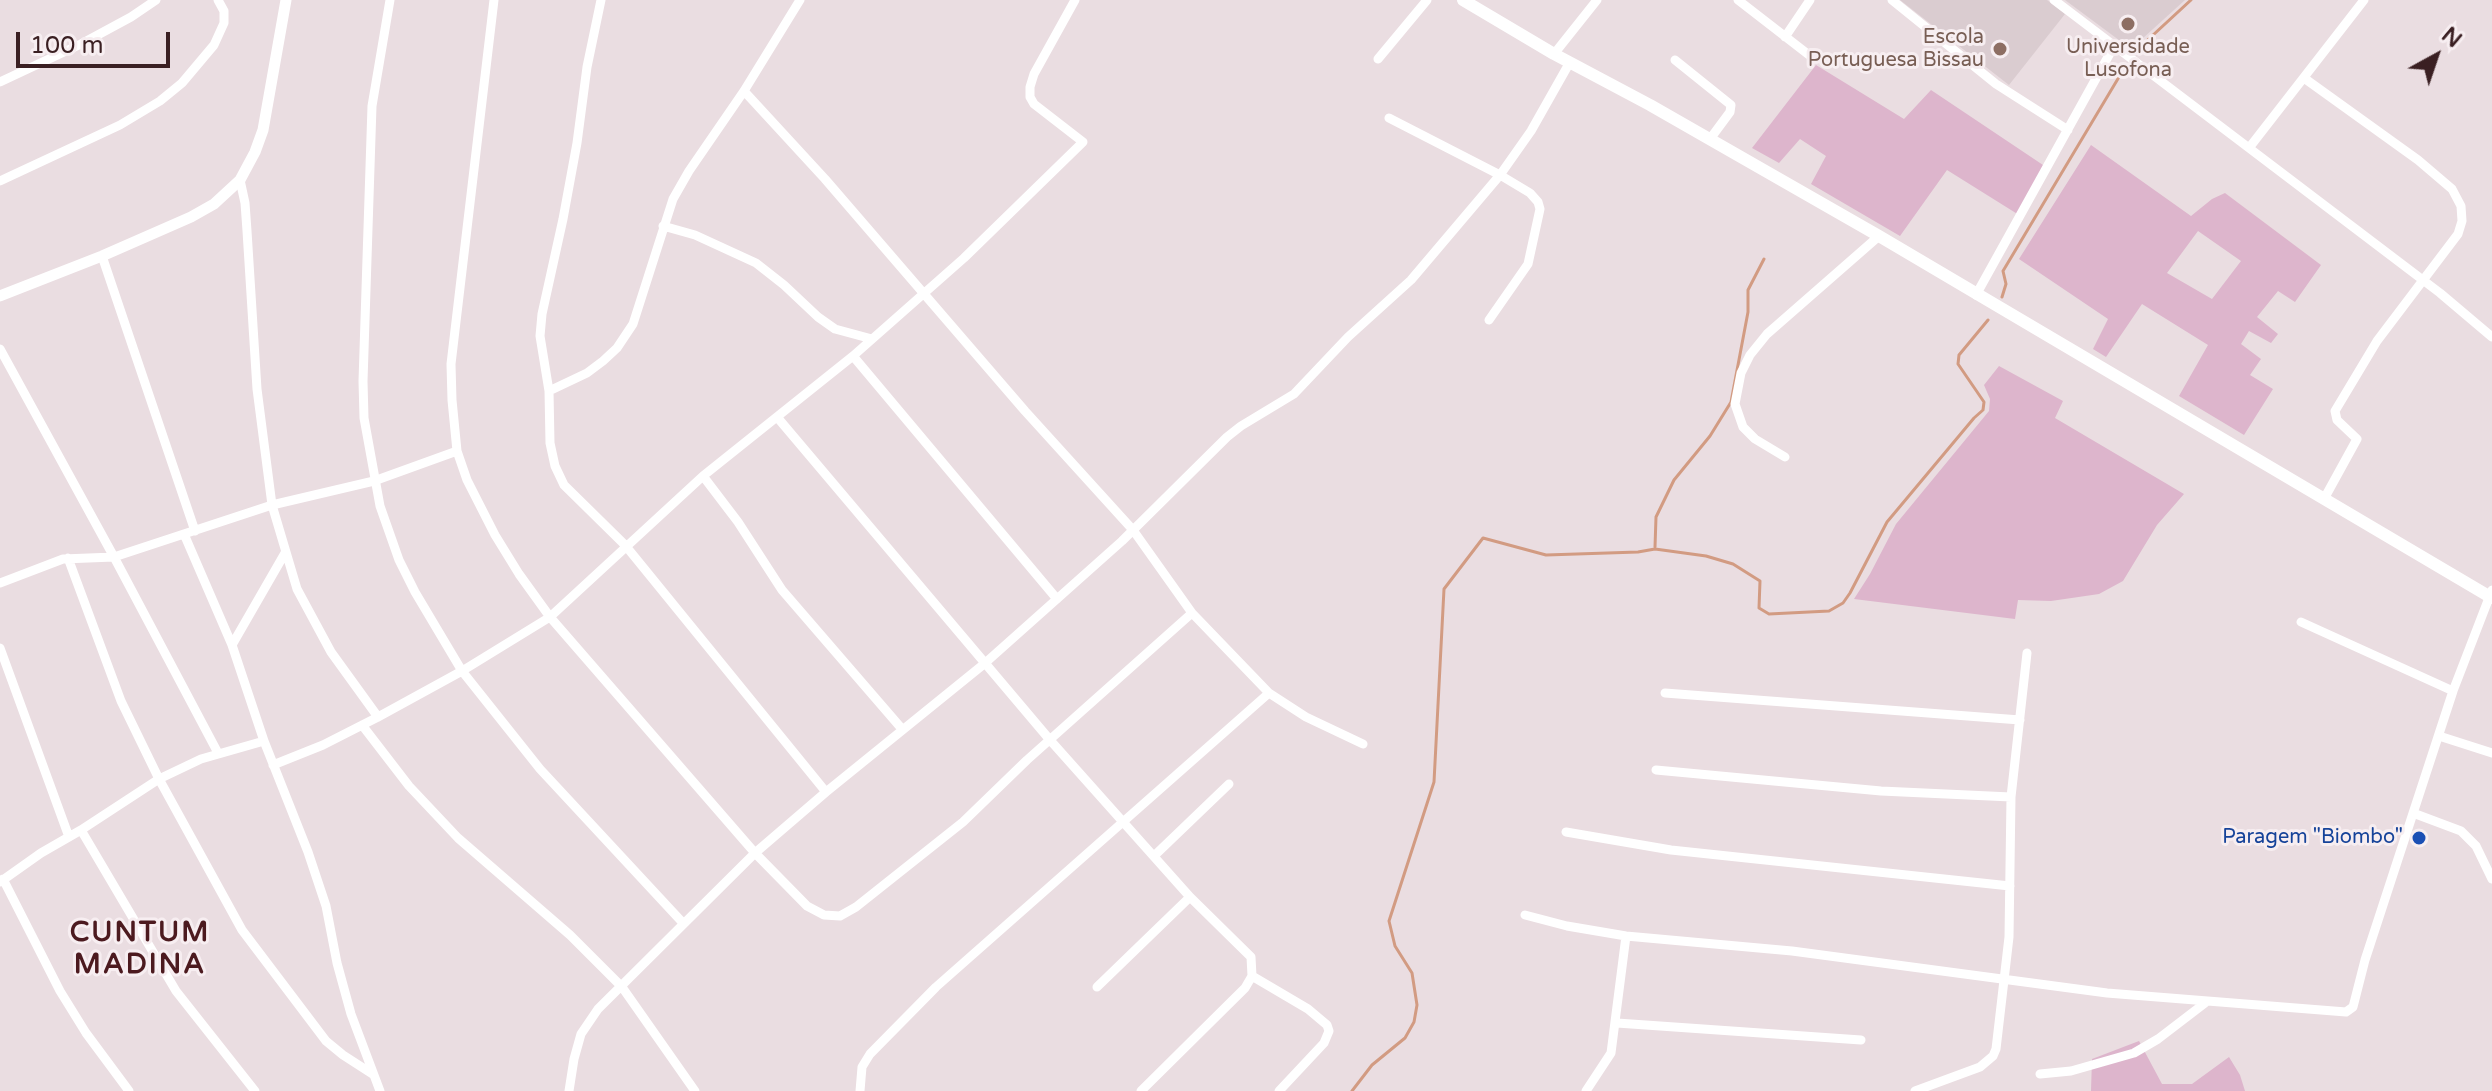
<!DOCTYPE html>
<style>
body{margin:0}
#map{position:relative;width:2492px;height:1091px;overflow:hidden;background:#eadde1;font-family:"Varela Round",sans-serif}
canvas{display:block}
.north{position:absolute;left:2396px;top:16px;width:80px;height:80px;-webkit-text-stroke:6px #f7eef1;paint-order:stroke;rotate:40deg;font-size:22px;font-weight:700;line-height:32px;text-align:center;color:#3a1f22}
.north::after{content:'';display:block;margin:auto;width:28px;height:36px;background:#3a1f22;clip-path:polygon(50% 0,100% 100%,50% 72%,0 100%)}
.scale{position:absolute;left:16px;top:32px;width:154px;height:36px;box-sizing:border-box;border:4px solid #3a1f22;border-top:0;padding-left:10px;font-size:24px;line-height:28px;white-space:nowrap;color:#3a1f22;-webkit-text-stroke:6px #f7eef1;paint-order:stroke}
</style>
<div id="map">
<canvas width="2492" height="1091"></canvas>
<div class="north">N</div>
<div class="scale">100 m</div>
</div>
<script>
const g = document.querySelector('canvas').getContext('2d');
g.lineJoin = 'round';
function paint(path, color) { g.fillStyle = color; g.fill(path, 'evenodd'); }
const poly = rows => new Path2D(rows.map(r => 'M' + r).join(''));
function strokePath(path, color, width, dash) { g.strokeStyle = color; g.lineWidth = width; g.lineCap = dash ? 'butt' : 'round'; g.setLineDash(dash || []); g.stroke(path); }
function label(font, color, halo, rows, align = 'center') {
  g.font = font + ' "Varela Round",sans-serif'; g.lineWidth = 6; g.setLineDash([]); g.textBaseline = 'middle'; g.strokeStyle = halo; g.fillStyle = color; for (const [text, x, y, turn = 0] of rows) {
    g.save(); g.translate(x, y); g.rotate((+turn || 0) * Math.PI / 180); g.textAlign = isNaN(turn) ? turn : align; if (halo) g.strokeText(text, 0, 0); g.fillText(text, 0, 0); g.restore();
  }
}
const built = poly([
 [1900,0,2047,0,2065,14,2009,85],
 [2065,0,2185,0,2131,49]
]);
const green = poly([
 [1816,65,1904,119,1931,90,2046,167,2019,215,1947,170,1900,236,1811,184,1826,156,1800,139,1779,163,1752,148],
 [2091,145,2191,216,2212,199,2225,193,2321,265,2295,302,2278,291,2257,317,2278,334,2271,343,2249,331,2241,344,2261,359,2250,375,2273,389,2244,435,2179,396,2208,345,2142,304,2106,357,2093,349,2108,319,2019,259],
 [2198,231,2241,261,2212,299,2167,273],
 [1999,366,2063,401,2055,418,2184,494,2157,525,2123,581,2099,594,2051,601,2018,600,2015,619,1854,599,1870,574,1896,524,1989,411,1990,399,1984,385],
 [2139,1041,2162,1084,2192,1084,2229,1057,2240,1075,2245,1091,2091,1091,2092,1059]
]);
const stream = poly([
 [2139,48,2191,0],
 [2002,297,2006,284,2003,271,2122,72],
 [1655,547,1656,517,1674,480,1710,436,1731,402,1748,312,1748,290,1764,259],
 [1352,1091,1372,1065,1405,1038,1414,1022,1417,1005,1412,973,1395,946,1389,921,1434,782,1444,589,1483,538,1546,555,1638,552,1655,549,1706,556,1733,564,1760,581,1759,608,1769,614,1829,611,1843,603,1850,593,1887,522,1974,418,1983,410,1984,402,1958,364,1959,355,1988,320]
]);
const minor = poly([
 [390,0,372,106,363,381,364,418,380,506,399,560,415,592,462,671,540,769,683,923],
 [494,0,451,364,452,400,457,451,467,480,495,535,519,574,550,617,755,853,807,906,824,915,840,916,856,907,963,822,1027,760,1192,613],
 [800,0,744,91,689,171,673,199,633,324,617,348,603,361,587,373,549,391,550,443,555,466,564,485,625,545,826,792],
 [1738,0,1809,55],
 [1892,0,1996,84,2068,130],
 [2054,0,2440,293,2492,337],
 [1785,37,1810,0],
 [1554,54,1597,0],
 [1378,59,1427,0],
 [1675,60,1731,105,1730,112,1710,139],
 [2304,78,2418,160,2452,189,2461,206,2462,221,2458,234,2377,341,2335,411,2337,420,2357,439,2324,499],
 [0,82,81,44,131,17,156,0],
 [744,91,825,179,1025,411,1133,530,1192,613,1269,693,1306,717,1363,744],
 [1389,118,1500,175,1530,193,1538,202,1540,209,1528,264,1489,320],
 [2249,148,2364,0],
 [240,180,245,203,247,231,257,389,272,505,297,589,331,652,378,717],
 [0,181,120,125,160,101,182,83,214,45,224,23,224,11,218,0],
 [663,226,695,235,756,263,784,285,818,317,835,329,872,339],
 [102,256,195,531],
 [1976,295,2114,46],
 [0,349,114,557,218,753],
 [853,356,1057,599],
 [549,391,540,336,542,314,563,219,577,143,587,67,601,0],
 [777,417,1050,740,1190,897,1251,957,1252,976,1245,988,1141,1091],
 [1785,457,1755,439,1743,427,1735,404,1741,373,1750,355,1767,334,1879,236],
 [703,476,738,522,782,590,902,729],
 [184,534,232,645,264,741,308,852,326,906,337,963,351,1014,380,1091],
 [68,558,121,701,159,779,242,930,326,1041,343,1055,374,1075],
 [0,583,63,559,114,557,272,505,374,481,457,451],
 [2301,622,2453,691],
 [232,645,285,553],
 [0,648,69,837],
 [1665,693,2020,720],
 [362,725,409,786,458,838,570,935,622,987,695,1091],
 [2439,736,2492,753],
 [273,765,323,745,378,717,462,671,550,617,703,476,853,356,964,258,1083,142,1034,104,1030,97,1030,87,1034,74,1075,0],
 [1656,770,1881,791,2011,797],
 [2413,813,2461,831,2476,846,2492,879],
 [81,830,176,991,255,1091],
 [1566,832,1671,850,2010,886],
 [1154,856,1229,784],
 [3,879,60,991,86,1033,129,1091],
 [0,882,41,853,81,830,159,779,201,759,264,741],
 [1525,915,1567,926,1626,936,1792,951,2107,993,2346,1012,2353,1007,2365,960,2453,691,2492,590],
 [1252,976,1308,1009,1327,1025,1329,1031,1324,1043,1279,1091],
 [1097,987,1190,897],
 [1617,1023,1861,1040],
 [2040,1074,2071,1071,2134,1053,2158,1039,2205,1003],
 [569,1091,574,1059,581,1034,598,1009,755,853,826,792,984,664,1122,541,1227,437,1241,426,1294,394,1348,337,1411,280,1500,175,1531,131,1570,62],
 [860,1091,862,1067,870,1054,936,987,1269,693],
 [1586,1091,1611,1053,1626,936],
 [1915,1091,1980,1067,1993,1056,1996,1049,2009,937,2011,797,2027,653]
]);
const tertiary = poly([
 [0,296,102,256,191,217,214,204,240,180,255,152,263,130,286,0]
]);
const secondary = poly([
 [1463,0,1554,54,1650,105,1879,236,2492,598]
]);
const markers = [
 [2128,24,8,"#8d6e63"],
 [2000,49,8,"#8d6e63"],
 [2419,838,8,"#1a4fb4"]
];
const educationNames = [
 ["Escola",1984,38],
 ["Portuguesa Bissau",1984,61],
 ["Universidade",2128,48,"center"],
 ["Lusofona",2128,71,"center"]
];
const transitNames = [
 ["Paragem \"Biombo\"",2403,838]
];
const districtNames = [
 ["CUNTUM",140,934],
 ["MADINA",140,966]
];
paint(built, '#daccd0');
paint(green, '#ddb5cc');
strokePath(stream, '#d29b82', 3);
strokePath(minor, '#fff', 9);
strokePath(tertiary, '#fff', 11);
strokePath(secondary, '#fff', 12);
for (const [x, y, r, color] of markers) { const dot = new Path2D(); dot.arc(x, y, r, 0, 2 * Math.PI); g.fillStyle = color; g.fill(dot); strokePath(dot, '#f7eef1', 3); }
label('20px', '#785e54', '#f7eef1', educationNames, 'right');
label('20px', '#164399', '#f7eef1', transitNames, 'right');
g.letterSpacing = '2px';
label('bold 28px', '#4c1a1f', '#f7eef1', districtNames);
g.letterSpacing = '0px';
</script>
